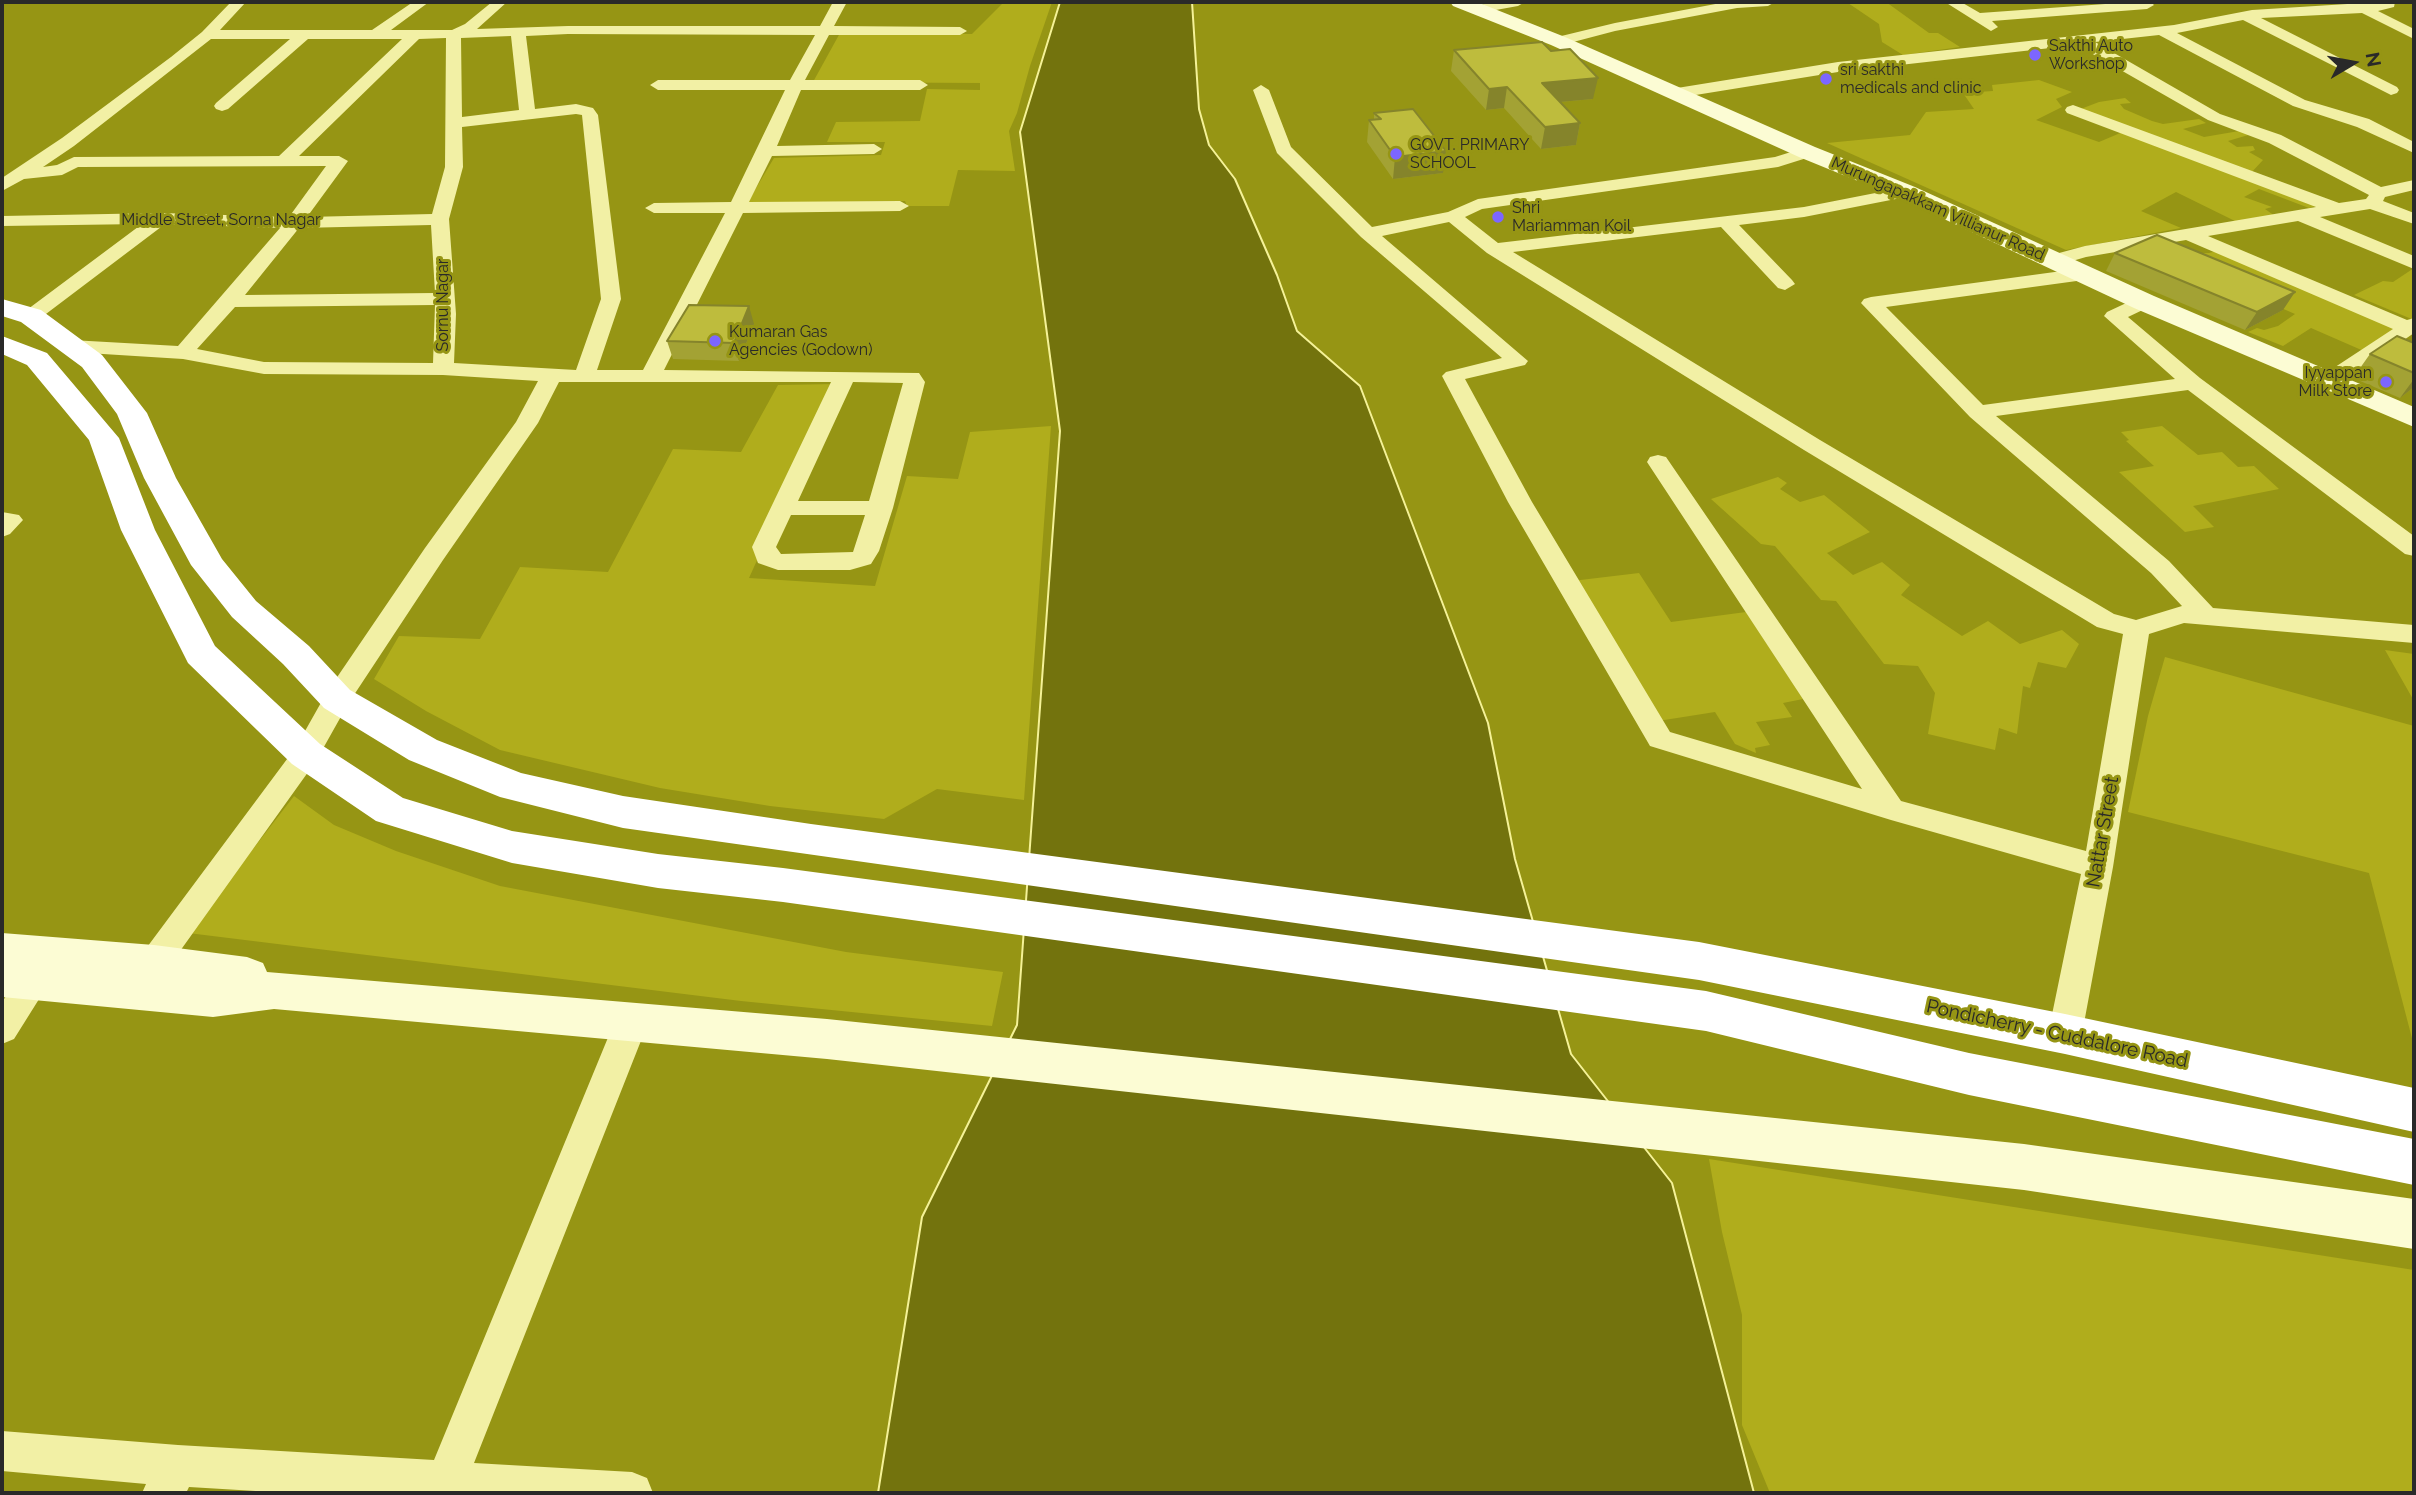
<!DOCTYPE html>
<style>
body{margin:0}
#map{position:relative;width:2416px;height:1495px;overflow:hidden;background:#969514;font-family:Raleway,sans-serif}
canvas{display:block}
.frame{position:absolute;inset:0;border:4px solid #292929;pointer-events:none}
.north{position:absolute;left:2318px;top:28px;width:70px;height:70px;-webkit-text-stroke:5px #969514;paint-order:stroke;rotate:80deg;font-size:19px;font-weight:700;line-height:28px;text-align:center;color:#292929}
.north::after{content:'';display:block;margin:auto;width:24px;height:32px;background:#292929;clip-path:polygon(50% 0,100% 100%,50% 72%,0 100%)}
</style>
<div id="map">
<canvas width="2416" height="1495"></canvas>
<div class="frame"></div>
<div class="north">N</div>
</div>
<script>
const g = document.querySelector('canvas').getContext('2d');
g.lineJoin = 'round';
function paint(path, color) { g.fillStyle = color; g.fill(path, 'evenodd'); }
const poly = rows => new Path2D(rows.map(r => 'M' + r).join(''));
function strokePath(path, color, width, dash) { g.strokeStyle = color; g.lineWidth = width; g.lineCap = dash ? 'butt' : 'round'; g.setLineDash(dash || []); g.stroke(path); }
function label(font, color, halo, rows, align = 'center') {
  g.font = font + ' Raleway,sans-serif'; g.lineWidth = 6; g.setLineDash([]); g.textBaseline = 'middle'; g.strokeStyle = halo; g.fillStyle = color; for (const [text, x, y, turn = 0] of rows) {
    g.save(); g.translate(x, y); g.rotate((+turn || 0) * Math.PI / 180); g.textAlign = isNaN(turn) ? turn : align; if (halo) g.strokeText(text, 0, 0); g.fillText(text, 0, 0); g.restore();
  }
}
const green = poly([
 [1004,2,1052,2,1030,66,1017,113,1009,131,1015,171,958,170,949,206,907,206,905,201,746,205,774,158,881,155,885,142,827,142,836,122,920,121,927,89,980,90,980,83,813,82,840,33,972,34],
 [1886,2,1929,33,1938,33,1960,47,1903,55,1882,42,1879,24,1848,3],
 [2039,80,2072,92,2056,99,2062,107,2036,120,2099,142,2125,131,2322,204,2309,208,2259,189,2244,197,2272,207,2265,209,2275,216,2237,222,2176,192,2141,211,2181,228,2066,250,1827,143,1910,135,1926,112,1974,109,1963,93,1993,91,1992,85],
 [2125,98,2131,103,2120,104,2124,109,2152,121,2163,124,2199,119,2206,123,2183,129,2204,137,2245,130,2255,133,2228,141,2237,147,2253,146,2255,150,2249,152,2263,160,2250,174,2078,110,2099,102],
 [2220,250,2404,327,2366,352,2311,328,2283,346,2248,332,2257,328,2264,330,2278,326,2295,314,2157,254,2209,253],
 [2414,268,2414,320,2354,295,2383,281,2393,282],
 [837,384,749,578,875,586,907,476,958,479,970,432,1051,426,1024,800,937,789,884,819,770,806,660,788,500,750,426,711,374,679,399,636,480,639,520,567,608,572,673,449,741,452,778,385],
 [2162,426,2198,455,2222,452,2238,467,2254,466,2279,489,2193,506,2214,527,2185,532,2119,472,2154,466,2126,441,2129,440,2121,432],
 [1778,477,1787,483,1780,489,1800,502,1824,495,1870,532,1827,553,1853,575,1882,562,1910,585,1901,595,1962,636,1988,621,2020,644,2062,630,2079,644,2066,668,2038,662,2030,688,2023,686,2017,734,1999,728,1995,750,1928,734,1935,693,1918,666,1884,664,1836,601,1821,600,1775,546,1761,544,1711,499],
 [1639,573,1671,622,1746,612,1803,699,1783,703,1792,717,1756,722,1770,745,1755,748,1756,753,1735,744,1715,712,1658,721,1572,581],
 [2385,650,2414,654,2414,701],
 [2165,657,2414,726,2414,1046,2369,873,2128,812,2148,716],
 [294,796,334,825,396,851,500,886,846,952,1003,972,992,1026,741,1001,188,933],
 [1709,1159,2414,1270,2414,1493,1770,1493,1742,1425,1742,1315,1722,1232]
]);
const water = poly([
 [1060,2,1192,2,1199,109,1209,145,1235,179,1277,275,1297,331,1360,386,1488,723,1515,859,1571,1054,1672,1183,1754,1493,878,1493,922,1217,1017,1025,1060,431,1020,132,1060,2]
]);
const street = poly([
 [231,2,246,2,220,30,372,30,413,2,429,2,391,30,452,30,465,24,492,2,507,2,477,29,568,26,820,26,833,2,847,2,834,26,960,27,967,31,960,35,829,35,805,80,920,80,928,85,920,90,801,90,777,146,874,144,882,149,874,154,772,156,749,202,900,201,909,206,900,211,743,213,664,370,919,373,925,382,893,508,879,551,871,564,850,570,778,570,758,563,752,547,831,382,559,382,538,423,443,560,348,704,316,761,155,986,144,990,133,986,128,976,133,966,296,747,327,692,425,548,516,422,538,381,443,375,264,374,183,359,71,352,64,350,61,346,64,342,71,340,178,346,280,228,165,224,38,320,24,320,21,316,24,312,142,224,2,226,2,216,161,213,289,217,326,166,78,167,62,175,24,179,2,191,2,178,62,138,171,57,202,32,231,2],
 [568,34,815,35,790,80,658,80,650,85,658,90,785,90,731,202,654,203,645,208,654,213,725,213,643,370,597,370,621,299,598,115,593,108,576,104,535,109,526,36,568,34],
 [511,36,519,110,462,117,461,38,511,36],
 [446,38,445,167,432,214,307,217,348,161,339,156,299,156,419,39,446,38],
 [211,39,290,39,216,103,214,106,216,109,222,111,228,109,308,39,402,39,279,156,74,157,57,165,43,167,74,146,211,39],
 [576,114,582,115,601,299,576,370,454,363,456,314,449,219,463,167,462,127,576,114],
 [431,225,435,293,245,295,299,228,431,225],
 [435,305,433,363,264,362,197,349,235,307,435,305],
 [853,382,903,383,869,501,798,501,853,382],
 [791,515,865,515,853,552,781,554,776,547,791,515],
 [1495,2,1525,2,1518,6,1479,13,1472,9,1474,6,1495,2],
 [1726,2,1775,2,1768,6,1737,8,1615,31,1558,46,1550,41,1553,38,1615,23,1726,2],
 [1945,2,1961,2,1980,13,2133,2,2151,2,2154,5,2147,9,1992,21,1998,27,1991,31,1945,2],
 [2379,2,2395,2,2394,7,2378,11,2414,29,2414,39,2362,13,2261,18,2397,87,2399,90,2397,93,2391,95,2243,20,2177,33,2305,100,2369,119,2414,142,2414,153,2357,127,2293,106,2159,35,2095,42,2220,114,2281,135,2381,187,2414,180,2414,190,2385,197,2383,201,2414,213,2414,224,2370,209,2320,217,2414,256,2414,269,2298,221,2208,236,2407,320,2414,318,2414,333,2339,385,2331,386,2323,385,2320,380,2323,375,2393,329,2186,240,2086,257,2055,266,2048,264,2045,260,2048,256,2085,246,2316,207,2067,113,2065,110,2067,107,2073,105,2339,203,2366,199,2369,195,2269,143,2208,120,2077,45,1838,72,1677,98,1669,93,1677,88,1838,62,2174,25,2252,10,2379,2],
 [1261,85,1269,90,1291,147,1372,227,1448,212,1478,199,1775,157,1807,147,1813,148,1816,152,1813,156,1778,167,1482,209,1465,217,1498,243,1804,207,1906,187,1912,188,1915,192,1906,197,1804,217,1739,225,1792,280,1795,284,1785,290,1778,288,1721,227,1513,252,1820,440,2114,614,2136,620,2182,606,2151,573,1970,417,1861,303,1864,299,1871,297,2084,268,2091,270,2094,274,2084,280,1886,307,1983,405,2175,379,2104,316,2107,312,2137,298,2151,298,2154,302,2151,306,2128,317,2200,378,2414,536,2414,556,2405,554,2188,390,1996,416,2169,561,2213,608,2414,625,2414,643,2184,623,2149,634,2113,867,2082,1034,2077,1044,2065,1049,2053,1044,2048,1034,2081,874,1891,820,1650,746,1508,502,1442,376,1446,372,1502,358,1361,237,1277,153,1253,90,1261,85],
 [1449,222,1487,253,1804,450,2097,627,2123,634,2086,851,1901,801,1666,457,1658,455,1650,457,1647,462,1862,789,1670,732,1532,502,1465,379,1525,365,1528,361,1382,236,1449,222],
 [2,512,19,515,23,520,10,534,2,537,2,512],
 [35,966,46,970,51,980,14,1039,2,1044,2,1002,24,970,35,966],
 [631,1008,643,1013,648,1023,474,1463,632,1472,647,1478,653,1493,289,1493,189,1487,186,1493,142,1493,146,1484,2,1471,2,1431,178,1445,434,1460,614,1023,619,1013,631,1008]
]);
const secondary = poly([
 [1450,2,1477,2,1565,37,1815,147,1915,187,2154,296,2414,407,2414,427,2134,308,1897,197,1799,157,1551,45,1453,6,1450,2],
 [2,933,154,945,247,957,263,963,267,972,827,1019,2024,1144,2414,1199,2414,1249,2024,1190,827,1059,274,1009,213,1017,2,997,2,933]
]);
const highway = poly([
 [2,299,41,310,102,355,147,413,176,478,222,559,256,601,309,646,350,690,437,740,521,773,623,796,811,824,1699,942,2065,1014,2414,1088,2414,1132,2065,1054,1699,980,623,828,500,797,409,760,324,708,283,664,232,617,191,565,144,478,117,414,82,367,21,322,2,316,2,299],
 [2,336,47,353,119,438,155,530,215,646,320,744,403,798,512,831,658,854,783,868,1706,991,1969,1053,2414,1139,2414,1185,1969,1095,1706,1031,783,902,658,888,512,863,376,821,292,764,188,663,121,530,89,440,27,365,2,354,2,336]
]);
const wall = poly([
 [1454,50,1593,99,1560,102,1580,123,1576,145,1541,149,1504,108,1486,110,1451,71],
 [1374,113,1443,173,1393,179,1367,142,1369,120,1374,120],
 [2115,253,2283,310,2245,330,2106,271],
 [754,324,739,361,673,359,667,341],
 [2414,343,2414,387,2400,398,2353,378,2370,354]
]);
const shadedWall = poly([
 [1598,78,1593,99,1538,104,1542,83],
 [1507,87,1504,108,1486,110,1489,89],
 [1580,123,1576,145,1541,149,1545,127],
 [1446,151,1443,173,1393,179,1395,157],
 [2295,292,2283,310,2245,330,2257,312],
 [749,306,754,324,739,361,734,343],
 [2414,379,2414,387,2400,398]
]);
const building = poly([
 [1542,42,1551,51,1570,49,1598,78,1542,83,1580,123,1545,127,1507,87,1489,89,1454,50,1542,42],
 [1413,109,1446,151,1395,157,1369,120,1381,119,1374,113,1413,109],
 [2157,235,2295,292,2257,312,2115,253,2157,235],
 [689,305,749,306,734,343,667,341,689,305],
 [2397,336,2414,343,2414,373,2370,354,2397,336]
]);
const markers = [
 [2035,55,7,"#7c66ff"],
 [1826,79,7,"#7c66ff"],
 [1396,154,7,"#7c66ff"],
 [1498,217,7,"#7c66ff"],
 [715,341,7,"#7c66ff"],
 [2386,382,7,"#7c66ff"]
];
const farPoinames = [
 ["Sakthi Auto",2049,46],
 ["Workshop",2049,64],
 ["sri sakthi",1840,70],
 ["medicals and clinic",1840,88],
 ["GOVT. PRIMARY",1410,145],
 ["SCHOOL",1410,163],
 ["Shri",1512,208],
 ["Mariamman Koil",1512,226],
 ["Kumaran Gas",729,332],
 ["Agencies (Godown)",729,350],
 ["Iyyappan",2372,373,"right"],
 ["Milk Store",2372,391,"right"]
];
const farStreetnames = [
 ["Murungapakkam Villianur Road",1938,209,24],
 ["Middle Street, Sorna Nagar",221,220],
 ["Sornu Nagar",443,305,-90]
];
const streetNames = [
 ["Nattar Street",2103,832,-80],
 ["Pondicherry - Cuddalore Road",2057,1034,12]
];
paint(green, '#b0ad1c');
paint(water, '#73730d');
strokePath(water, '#f5f297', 2);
paint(street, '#f2f0a5');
paint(secondary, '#fcfcd4');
paint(highway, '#fff');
paint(wall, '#a3a234');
paint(shadedWall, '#85842b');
paint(building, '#bebc3d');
strokePath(building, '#85842b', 2);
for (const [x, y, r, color] of markers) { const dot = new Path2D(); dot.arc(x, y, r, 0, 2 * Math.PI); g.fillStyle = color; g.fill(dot); strokePath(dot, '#969514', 2.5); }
label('16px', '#292929', '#969514', farPoinames, 'left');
label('16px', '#292929', '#969514', farStreetnames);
label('19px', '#292929', '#969514', streetNames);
</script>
